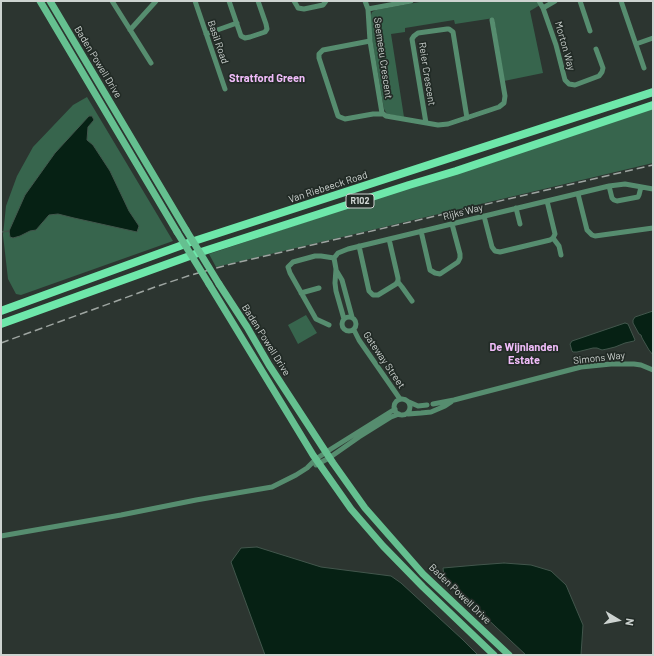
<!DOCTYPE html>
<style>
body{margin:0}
#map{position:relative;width:654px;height:656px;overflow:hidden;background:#2c3530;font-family:Barlow,sans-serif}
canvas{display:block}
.frame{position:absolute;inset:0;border:2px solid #cdd3d0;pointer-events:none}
.north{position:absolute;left:598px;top:600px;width:40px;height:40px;-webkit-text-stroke:3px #222b26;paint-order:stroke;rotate:100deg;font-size:11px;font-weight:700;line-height:16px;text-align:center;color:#cdd3d0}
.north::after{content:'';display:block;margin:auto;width:14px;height:18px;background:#cdd3d0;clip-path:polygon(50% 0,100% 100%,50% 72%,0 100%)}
</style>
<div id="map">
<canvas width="654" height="656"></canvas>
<div class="frame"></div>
<div class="north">N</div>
</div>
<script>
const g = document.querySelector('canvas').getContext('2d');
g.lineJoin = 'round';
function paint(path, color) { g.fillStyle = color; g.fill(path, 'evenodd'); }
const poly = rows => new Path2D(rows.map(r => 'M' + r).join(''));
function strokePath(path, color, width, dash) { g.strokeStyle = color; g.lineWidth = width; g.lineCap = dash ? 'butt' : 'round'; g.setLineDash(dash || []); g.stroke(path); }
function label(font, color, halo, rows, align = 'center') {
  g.font = font + ' Barlow,sans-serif'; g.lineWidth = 3.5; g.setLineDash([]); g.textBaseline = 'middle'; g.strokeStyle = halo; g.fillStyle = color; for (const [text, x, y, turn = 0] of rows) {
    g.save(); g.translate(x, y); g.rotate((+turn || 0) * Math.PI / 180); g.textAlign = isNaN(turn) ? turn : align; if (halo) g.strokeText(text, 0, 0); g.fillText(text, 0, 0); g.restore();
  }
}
const green = poly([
 [425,1,537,1,540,5,530,11,543,73,504,81,494,18,455,24,454,20,405,28,405,32,391,34,404,117,387,114,384,109,371,33,371,15,372,12,376,10],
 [87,97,173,241,21,295,16,294,8,279,3,235,6,206,17,176,33,147,73,105],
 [653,107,653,163,216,267,209,254],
 [306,315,317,333,298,344,288,325]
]);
const water = poly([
 [89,116,92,116,94,120,88,127,87,140,93,145,110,171,129,211,139,226,137,232,74,218,58,214,49,215,36,230,30,231,20,236,13,238,10,237,9,231,25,195,55,153,89,116],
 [653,311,653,355,649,350,642,338,641,335,639,334,633,323,633,320,635,317,653,311],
 [625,323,628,324,635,340,634,341,625,343,615,347,607,349,602,350,597,348,593,348,577,352,573,352,572,351,570,344,572,341,625,323],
 [257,547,321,567,391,576,401,583,462,639,478,655,265,655,231,562,241,548,257,547],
 [504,563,531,565,551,571,566,585,583,625,581,655,526,655,480,612,444,577,443,568,477,565,504,563]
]);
const stream = poly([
 [1,232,9,231]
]);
const minor = poly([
 [112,1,151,63],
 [195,1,225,89],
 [229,1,241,36,245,38,250,37,265,32,267,29,266,24,258,1],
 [294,1,297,6,298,8,304,9,323,5,326,1],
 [365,1,368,9,370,41,382,113,386,116,438,125,448,124,499,107,504,103,505,96,492,20],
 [539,1,543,8,556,45,565,80,569,84,575,85,599,76,602,72,603,68,596,49],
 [580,1,590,31],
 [621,1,644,68],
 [543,8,555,1],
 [368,9,411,1],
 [130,30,156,1],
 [206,34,237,23],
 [370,41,323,50,319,54,319,58,338,116,340,117,345,119,373,114,383,114],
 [636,44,653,38],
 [426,123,412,39,414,36,418,33,447,29,449,29,453,32,467,118],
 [609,186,612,198,614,200,617,201,638,197,639,195,641,187],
 [578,194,587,230,592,235,595,236,653,228],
 [516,208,520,224],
 [484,216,492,247,495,251,500,252,550,240,553,238,555,234,547,201],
 [421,231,430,270,435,273,440,274,458,262,460,258,460,254,452,224],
 [553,238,559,246,561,255],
 [359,246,369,291,373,295,378,295,396,284,398,281,398,278,389,239],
 [334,258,338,253,348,249,609,186,625,184,653,189],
 [334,258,336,269,335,283,336,291,344,319],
 [336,270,342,280,352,317],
 [398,282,402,287,412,301],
 [301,293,319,288],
 '342 324a7 7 0 1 1 14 0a7 7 0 1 1-14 0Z',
 [329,325,316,319,290,273,288,267,293,262,315,256,321,256,334,258],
 [354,330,359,340,400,399],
 '394 407a8 8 0 1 1 16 0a8 8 0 1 1-16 0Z',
 [409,402,418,406,427,405],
 [433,404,454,400,581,367,611,364,634,364,641,365,653,370],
 [408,414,421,413,431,412,445,406,451,402],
 [316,465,329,458,359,437,391,417,399,414],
 [1,536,121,515,196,500,272,487,296,475,307,468,316,459,331,449,395,409]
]);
const secondary = poly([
 [40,1,177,232],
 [50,1,186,230],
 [209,284,313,455,351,509,383,546,423,587,494,655],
 [219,284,247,327,269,365,333,463,365,508,423,574,509,655]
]);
const primary = poly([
 [1,311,188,243,653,92],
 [1,324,198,253,409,185,456,171,653,105]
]);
const rail = poly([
 [1,343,155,287,191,275,231,264,653,165]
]);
const secondaryBridge = poly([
 [186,230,219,284],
 [177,232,209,284]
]);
const shields = [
 [360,201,28]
];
const shieldNames = [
 ["R102",360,201]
];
const streetNames = [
 ["Basil Road",218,42,71],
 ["Morton Way",565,46,74],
 ["Seemeeu Crescent",383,58,82],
 ["Baden Powell Drive",98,62,59],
 ["Reier Crescent",427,74,81],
 ["Van Riebeeck Road",328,187,-18],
 ["Rijks Way",463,212,-14],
 ["Baden Powell Drive",266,340,58],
 ["Simons Way",599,358,-6],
 ["Gateway Street",384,360,56],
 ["Baden Powell Drive",460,594,44]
];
const neighbourhoodNames = [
 ["Stratford Green",267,78],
 ["De Wijnlanden",524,347],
 ["Estate",524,360]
];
paint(green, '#37654d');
paint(water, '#062114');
strokePath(water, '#42564c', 1);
strokePath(stream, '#42564c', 1.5);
strokePath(minor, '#568d6f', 5);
strokePath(secondary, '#65c090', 7);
strokePath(primary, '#6ee7aa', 8);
strokePath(rail, '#9ea5a1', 1.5, [8, 4]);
strokePath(secondaryBridge, '#65c090', 7);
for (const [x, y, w] of shields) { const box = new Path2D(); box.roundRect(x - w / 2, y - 7, w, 14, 3); g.fillStyle = '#222b26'; g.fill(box); strokePath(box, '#cdd3d0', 1); }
label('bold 9px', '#cdd3d0', null, shieldNames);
label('10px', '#cdd3d0', '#222b26', streetNames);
label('bold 11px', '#f0bcf9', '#222b26', neighbourhoodNames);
</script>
